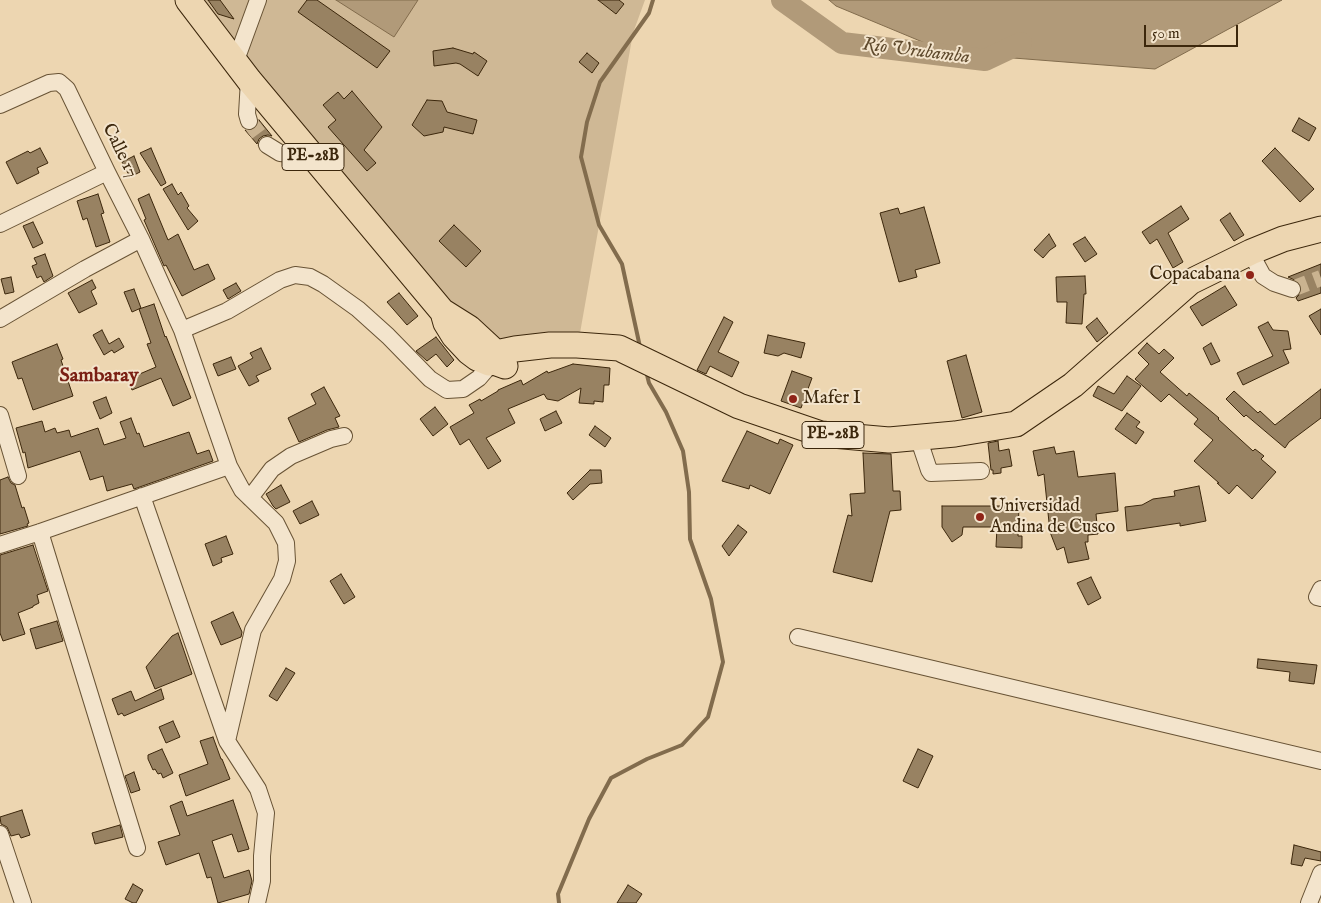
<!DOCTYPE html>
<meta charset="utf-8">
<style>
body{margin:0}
#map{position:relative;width:1321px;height:903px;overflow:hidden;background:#edd6b1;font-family:"IM FELL English",serif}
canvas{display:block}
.scale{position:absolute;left:1144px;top:25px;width:94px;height:22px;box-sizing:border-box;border:2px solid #3c270c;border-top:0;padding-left:6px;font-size:15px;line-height:18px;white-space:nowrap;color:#3c270c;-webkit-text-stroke:4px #f3e4cc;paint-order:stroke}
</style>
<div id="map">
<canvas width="1321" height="903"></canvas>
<div class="scale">50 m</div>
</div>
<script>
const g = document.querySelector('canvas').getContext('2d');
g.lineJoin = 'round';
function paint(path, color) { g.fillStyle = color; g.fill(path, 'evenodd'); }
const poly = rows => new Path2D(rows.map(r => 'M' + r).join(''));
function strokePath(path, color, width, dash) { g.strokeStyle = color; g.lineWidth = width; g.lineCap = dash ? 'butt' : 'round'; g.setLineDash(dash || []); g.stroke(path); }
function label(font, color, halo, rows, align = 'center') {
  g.font = font + ' "IM FELL English",serif'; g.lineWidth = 4; g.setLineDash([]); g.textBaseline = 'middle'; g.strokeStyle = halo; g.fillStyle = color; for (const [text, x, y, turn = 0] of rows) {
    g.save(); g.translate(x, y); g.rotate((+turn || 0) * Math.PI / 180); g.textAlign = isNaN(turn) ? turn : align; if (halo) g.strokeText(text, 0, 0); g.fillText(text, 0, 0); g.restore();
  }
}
const green = poly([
 [200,0,645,0,633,33,580,333,495,350,328,165]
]);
const water = poly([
 [336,0,418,0,394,37,336,0],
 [829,0,1282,0,1155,69,949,53,836,6,829,0]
]);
const stream = poly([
 [640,347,622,264,599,225,581,157,587,122,600,82,649,13,653,0],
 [559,903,558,894,589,819,611,778,647,759,682,745,708,717,723,662,711,599,690,539,689,492,683,451,666,412,649,383,646,371]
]);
const river = poly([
 [782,0,842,43,985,60,1021,43]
]);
const building = poly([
 [208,0,220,0,234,19,218,14,208,0],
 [307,0,317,0,390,51,377,68,298,12,307,0],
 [598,0,619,0,624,4,616,14,598,0],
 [453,48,473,54,474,52,487,61,478,76,460,64,456,63,434,66,433,51,453,48],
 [587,53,599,63,592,73,579,62,587,53],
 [352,91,382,127,364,150,376,163,367,171,328,127,336,120,323,105,338,92,344,99,352,91],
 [427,100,442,101,447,112,477,120,473,134,444,127,443,132,424,136,412,125,427,100],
 [1299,118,1316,128,1309,141,1292,131,1299,118],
 [259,120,272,136,268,135,263,136,259,139,257,144,245,130,251,131,256,128,259,124,259,120],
 [40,148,48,163,37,168,39,173,17,184,6,162,28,151,30,153,40,148],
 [151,148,166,183,161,186,140,153,151,148],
 [1275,148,1314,189,1300,202,1262,161,1275,148],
 [134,156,140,172,130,177,122,162,134,156],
 [172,184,178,195,181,192,189,206,187,208,198,221,188,230,163,189,172,184],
 [98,194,104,213,101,214,110,242,96,247,87,218,83,220,77,201,98,194],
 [149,194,168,240,178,234,194,270,208,264,215,279,182,296,166,265,164,266,144,220,146,219,138,199,149,194],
 [1181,206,1189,219,1168,233,1183,262,1173,268,1157,239,1150,244,1142,232,1181,206],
 [924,207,940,263,915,270,917,277,899,282,880,213,898,208,900,214,924,207],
 [1230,213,1244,235,1234,241,1220,220,1230,213],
 [33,222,43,243,33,248,23,226,33,222],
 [454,225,481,251,466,267,439,241,454,225],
 [1049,234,1056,246,1050,250,1043,258,1034,250,1049,234],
 [1085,237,1097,254,1085,262,1073,244,1085,237],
 [45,254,53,276,44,282,41,276,37,278,32,266,37,264,34,258,45,254],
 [1321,264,1321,293,1298,301,1296,298,1301,293,1302,287,1299,282,1288,277,1321,264],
 [1085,276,1086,294,1084,294,1082,324,1066,323,1067,302,1057,302,1056,277,1085,276],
 [11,277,14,292,5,294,1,279,11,277],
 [92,280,96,288,91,291,97,304,79,313,68,293,92,280],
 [236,283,241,291,228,299,223,290,236,283],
 [1225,286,1237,305,1202,326,1190,307,1225,286],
 [134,289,141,308,132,312,124,292,134,289],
 [399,293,418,316,407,325,387,302,399,293],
 [154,304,165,337,166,336,191,398,173,406,161,378,132,390,128,379,156,367,147,344,151,343,139,309,154,304],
 [1321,309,1321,335,1309,316,1321,309],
 [724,317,733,322,718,352,739,362,732,377,710,366,706,374,697,370,724,317],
 [1097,318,1108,333,1097,342,1086,327,1097,318],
 [1268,322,1273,330,1288,331,1291,349,1283,350,1289,363,1243,385,1237,373,1273,356,1258,327,1268,322],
 [102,330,109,344,119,338,124,347,114,353,112,350,104,355,93,335,102,330],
 [768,335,805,343,801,358,784,353,778,356,764,353,768,335],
 [436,337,454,360,447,367,436,354,427,361,416,351,436,337],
 [1147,343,1159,354,1164,349,1174,358,1160,372,1187,396,1189,393,1219,418,1218,419,1253,451,1255,449,1264,456,1261,459,1276,472,1252,499,1237,485,1229,494,1217,483,1219,483,1194,461,1213,440,1194,424,1198,419,1169,394,1161,402,1135,379,1149,364,1138,353,1147,343],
 [1211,343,1220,361,1211,365,1203,348,1211,343],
 [57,344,63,359,61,360,73,396,33,410,22,378,18,379,12,362,57,344],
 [261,348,271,369,256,376,259,381,249,386,238,366,253,358,250,353,261,348],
 [966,355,982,412,962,418,947,361,966,355],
 [231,357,236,369,218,376,213,364,231,357],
 [573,364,610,368,609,385,604,385,603,402,594,401,594,404,579,403,581,388,558,401,547,399,544,394,508,409,515,423,486,438,501,461,488,469,469,439,460,445,450,427,474,413,469,405,480,399,481,401,498,391,498,390,521,380,523,385,547,371,548,373,573,364],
 [792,371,812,378,801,408,781,401,792,371],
 [1127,376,1141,386,1122,411,1093,396,1098,386,1114,394,1127,376],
 [324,387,340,416,335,418,339,427,327,430,299,442,288,418,316,404,311,394,324,387],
 [1321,389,1321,418,1289,442,1285,448,1246,415,1244,417,1226,399,1234,391,1258,413,1260,411,1275,425,1321,389],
 [106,397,112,413,100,419,93,402,106,397],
 [435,407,448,424,433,436,420,419,435,407],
 [556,411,562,423,545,431,540,419,556,411],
 [1127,413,1140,422,1136,427,1144,432,1136,444,1115,429,1127,413],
 [131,418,137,434,139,433,144,447,189,432,197,454,209,450,213,461,134,489,132,484,107,491,103,476,90,480,80,451,28,468,25,452,23,453,16,428,42,421,45,432,55,428,57,433,69,430,71,437,98,428,104,445,126,438,120,422,131,418],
 [595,426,611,438,605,447,589,435,595,426],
 [747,431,778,444,780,439,793,445,770,494,750,485,749,489,722,481,747,431],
 [998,441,999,451,1009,449,1012,466,1001,468,1001,473,993,474,993,470,991,470,988,443,998,441],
 [1054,447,1056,454,1074,451,1078,477,1115,473,1118,511,1096,514,1098,534,1088,535,1088,542,1085,542,1089,559,1068,563,1064,547,1057,550,1050,532,1044,474,1038,476,1033,451,1054,447],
 [863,453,891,454,893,491,900,491,901,510,890,511,872,582,833,572,848,515,852,516,850,494,865,493,863,453],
 [590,470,601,470,602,483,590,484,573,500,567,493,590,470],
 [8,477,11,483,15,485,22,508,24,507,29,523,27,524,28,526,0,534,0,480,8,477],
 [281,485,290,502,276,509,273,506,266,494,281,485],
 [1199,486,1206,521,1180,526,1180,523,1127,531,1125,507,1142,505,1153,499,1175,496,1174,491,1199,486],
 [312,501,319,515,300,524,293,511,312,501],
 [942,506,1019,506,1018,536,1022,536,1022,548,996,547,997,527,963,527,962,535,952,542,942,527,942,506],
 [738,525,747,532,729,556,722,546,738,525],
 [226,536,233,554,221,558,222,562,213,566,205,544,226,536],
 [33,545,48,591,37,595,39,603,33,606,33,607,18,613,25,634,3,641,0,633,0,555,33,545],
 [341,574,355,597,344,604,330,581,341,574],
 [1091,577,1101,598,1088,605,1077,583,1091,577],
 [233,612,242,632,241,637,221,645,211,622,233,612],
 [57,621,63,641,36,649,30,629,57,621],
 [178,633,192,674,155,689,146,667,172,636,178,633],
 [1258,659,1317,665,1314,684,1289,681,1290,672,1257,668,1258,659],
 [286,668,295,673,277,701,269,696,286,668],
 [161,689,164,699,124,716,122,713,118,715,112,699,131,691,135,701,161,689],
 [173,721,180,737,166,743,159,727,173,721],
 [213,737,221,759,222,759,230,779,186,796,179,775,208,764,200,741,213,737],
 [162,749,173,773,163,778,161,773,158,774,155,769,153,770,148,759,148,755,162,749],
 [918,749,933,756,918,788,903,781,918,749],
 [134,772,140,790,131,793,125,776,134,772],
 [233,800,249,849,238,852,232,834,212,841,224,878,249,870,252,881,249,894,218,903,211,877,207,878,199,853,166,865,158,842,180,835,170,806,182,801,187,816,233,800],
 [22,810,30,835,21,838,19,834,11,836,7,827,1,824,0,817,22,810],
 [120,825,123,837,95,844,92,833,120,825],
 [1294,845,1321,852,1321,861,1305,858,1302,866,1291,864,1294,845],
 [133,884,143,890,136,903,133,903,125,899,133,884],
 [628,885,642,894,636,903,617,903,628,885]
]);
const minorTunnel = poly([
 [249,121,267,145],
 [1292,289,1321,278]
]);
const minor = poly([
 [235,63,258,0],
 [249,80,247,114,249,121],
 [0,105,49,83,59,82,67,89,107,172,141,239,182,330,229,466,242,490,276,523,286,543,287,561,282,579,253,630,227,741,258,789,266,813,262,856,262,881,257,903],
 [267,145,280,153,290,154,307,149],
 [0,224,107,172],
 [1251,252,1257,265,1263,276,1274,283,1292,289],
 [0,319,85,269,141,239],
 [182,330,227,311,280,280,295,275,310,277,323,284,358,309,388,336,430,379,447,390,463,389,479,378,485,371,489,363],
 [0,415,18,476],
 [918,437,929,470,931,473,981,471],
 [142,496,227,741],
 [250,498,272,469,291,456,331,439,344,436],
 [40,532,137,848],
 [0,545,40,532,229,466],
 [1321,589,1317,597,1321,598],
 [798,637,1321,761],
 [0,834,23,903],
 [1309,903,1321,873]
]);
const highway = poly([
 [188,0,249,80,442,311,469,328,496,353,515,349,550,345,577,345,619,348,739,406,821,434,889,440,955,434,1016,424,1073,385,1190,282,1251,252,1283,239,1321,229],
 [444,316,446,323,454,336,469,352,477,358,489,363,494,362,505,366]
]);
const markers = [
 [1250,275,5,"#8f2418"],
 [793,399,5,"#8f2418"],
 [980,517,5,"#8f2418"]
];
const shields = [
 [313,157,62],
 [833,435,62]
];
const shieldNames = [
 ["PE-28B",313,157],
 ["PE-28B",833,435]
];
const streetNames = [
 ["Calle 17",119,151,64]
];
const poiNames = [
 ["Copacabana",1240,275,"right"],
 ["Mafer I",803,399],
 ["Universidad",990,507],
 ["Andina de Cusco",990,528]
];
const waterNames = [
 ["Río Urubamba",916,52,7]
];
const quarterNames = [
 ["Sambaray",99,377]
];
paint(green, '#cfb895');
paint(water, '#b19a79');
strokePath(water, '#826c4d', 1);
strokePath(stream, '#826c4d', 4);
strokePath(river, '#b19a79', 22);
paint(building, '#988262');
strokePath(building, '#3c270c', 1);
strokePath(minorTunnel, '#cab390', 16, [16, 8]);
strokePath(minor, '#685335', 18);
strokePath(highway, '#3c270c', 27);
strokePath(minor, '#f3e4cc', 16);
strokePath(highway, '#edd6b1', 25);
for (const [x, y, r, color] of markers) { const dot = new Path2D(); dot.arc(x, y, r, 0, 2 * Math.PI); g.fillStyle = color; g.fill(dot); strokePath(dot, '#f3e4cc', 2); }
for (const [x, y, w] of shields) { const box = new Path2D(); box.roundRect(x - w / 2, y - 13.5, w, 27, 4); g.fillStyle = '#f3e4cc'; g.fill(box); strokePath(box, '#3c270c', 1); }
label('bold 16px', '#3c270c', null, shieldNames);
label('18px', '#3c270c', '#f3e4cc', streetNames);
label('18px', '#3c270c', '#f3e4cc', poiNames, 'left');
label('italic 19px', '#5f4a2d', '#f3e4cc', waterNames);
label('bold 20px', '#7a1f14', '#f3e4cc', quarterNames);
</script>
